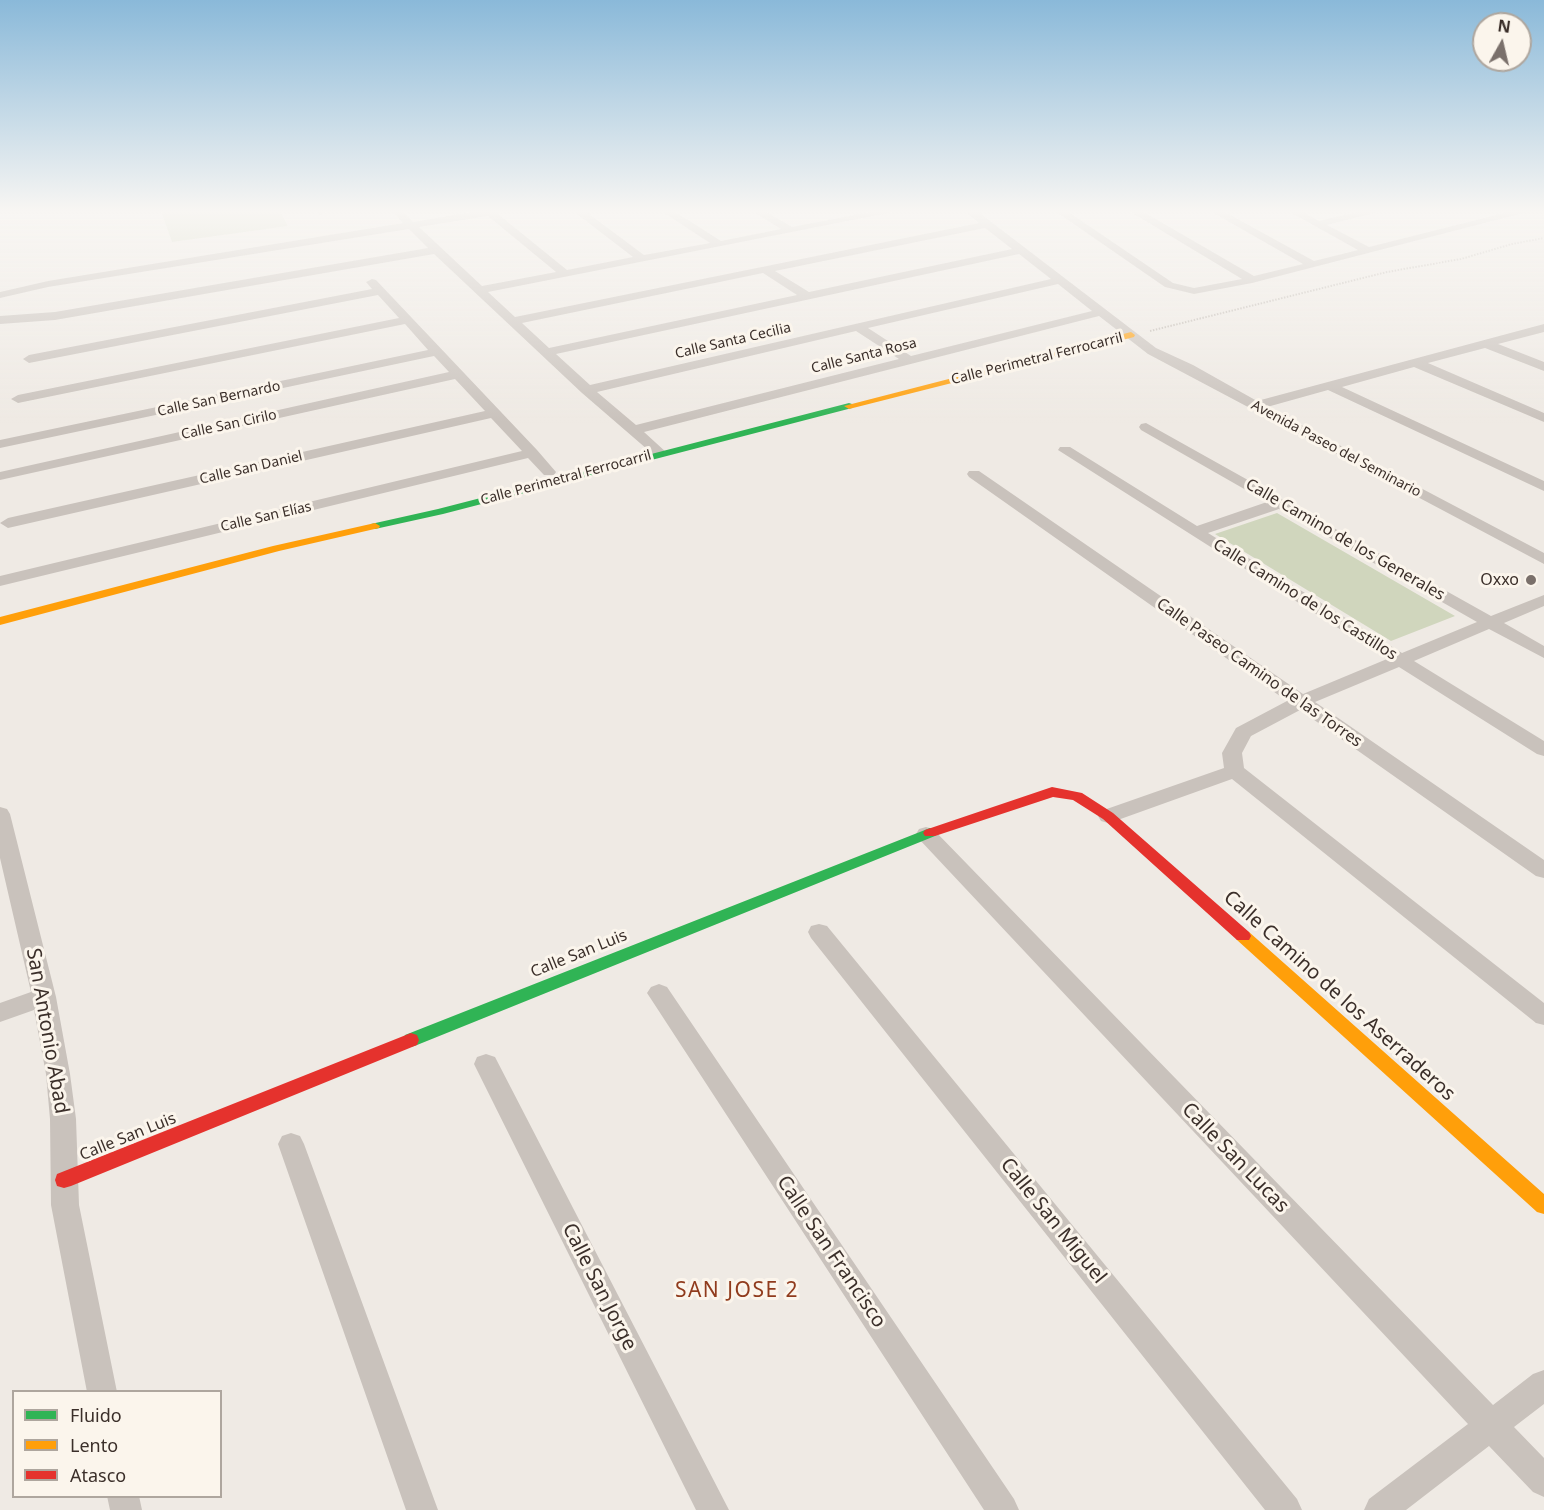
<!DOCTYPE html>
<meta charset="utf-8">
<style>
body{margin:0}
#map{position:relative;width:1544px;height:1510px;overflow:hidden;background:#efeae4;font-family:"Noto Sans",sans-serif}
canvas{display:block}
.legend{position:absolute;left:12px;top:1390px;width:210px;height:108px;box-sizing:border-box;background:#fbf5ec;border:2px solid #aea69e;margin:0;padding:8px 10px;list-style:none;font-size:18px;color:#3b2f2a}
.legend li{display:flex;align-items:center;gap:12px;height:30px}
.legend b{width:30px;border:2px solid #aea69e}
.north{position:absolute;left:1472px;top:12px;width:60px;height:60px;box-sizing:border-box;background:#fbf5ec;border:2px solid #aea69e;border-radius:50%;rotate:8deg;font-size:16px;font-weight:700;line-height:24px;text-align:center;color:#3b2f2a}
.north::after{content:'';display:block;margin:auto;width:21px;height:27px;background:#7a706b;clip-path:polygon(50% 0,100% 100%,50% 72%,0 100%)}
</style>
<div id="map">
<canvas width="1544" height="1510"></canvas>
<ul class="legend">
<li><b style="height:8px;background:#30b455"></b>Fluido</li>
<li><b style="height:8px;background:#ff9f0a"></b>Lento</li>
<li><b style="height:8px;background:#e5322d"></b>Atasco</li>
</ul>
<div class="north">N</div>
</div>
<script>
const g = document.querySelector('canvas').getContext('2d');
g.lineJoin = 'round';
function paint(path, color) { g.fillStyle = color; g.fill(path, 'evenodd'); }
const poly = rows => new Path2D(rows.map(r => 'M' + r).join(''));
function strokePath(path, color, width, dash) { g.strokeStyle = color; g.lineWidth = width; g.lineCap = dash ? 'butt' : 'round'; g.setLineDash(dash || []); g.stroke(path); }
function label(font, color, halo, rows, align = 'center') {
  g.font = font + ' "Noto Sans",sans-serif'; g.lineWidth = 6; g.setLineDash([]); g.textBaseline = 'middle'; g.strokeStyle = halo; g.fillStyle = color; for (const [text, x, y, turn = 0] of rows) {
    g.save(); g.translate(x, y); g.rotate((+turn || 0) * Math.PI / 180); g.textAlign = isNaN(turn) ? turn : align; if (halo) g.strokeText(text, 0, 0); g.fillText(text, 0, 0); g.restore();
  }
}
const green = poly([
 [161,211,280,211,288,226,172,242],
 [1277,513,1455,616,1391,641,1215,534]
]);
const path = poly([
 [1150,331,1387,272,1461,259,1512,244,1544,238]
]);
const street = poly([
 [328,211,321,215,316,212,316,211,328,211],
 [392,211,403,211,413,222,477,211,503,211,498,214,567,270,633,257,573,211,585,211,644,255,710,243,661,211,674,211,721,241,781,229,752,211,765,211,792,227,875,211,898,211,488,292,515,317,979,223,965,211,977,211,1156,348,1193,365,1257,401,1544,324,1544,332,1498,344,1544,362,1544,371,1485,348,1428,363,1544,413,1544,422,1414,367,1342,387,1544,481,1544,491,1328,390,1267,407,1544,553,1544,564,1148,354,1099,316,644,432,667,453,660,457,655,456,582,393,434,254,55,320,0,324,0,316,55,312,428,248,409,229,48,287,0,298,0,292,48,281,403,223,392,211],
 [488,216,556,272,482,286,419,227,488,216],
 [985,228,1012,249,809,292,775,271,985,228],
 [1019,254,1051,279,590,385,556,354,1019,254],
 [763,273,797,295,549,348,522,323,763,273],
 [1058,284,1092,311,911,356,868,328,1058,284],
 [856,331,899,359,636,425,597,392,856,331],
 [1055,211,1067,211,1173,283,1194,288,1242,279,1129,211,1142,211,1254,276,1303,264,1210,211,1223,211,1314,261,1358,250,1288,211,1301,211,1319,221,1361,211,1382,211,1327,225,1369,247,1512,211,1531,211,1252,283,1194,294,1165,287,1055,211],
 [372,279,376,280,537,450,556,472,554,475,544,475,528,458,0,586,0,576,522,451,491,418,8,528,0,523,8,518,485,411,455,379,0,480,0,472,449,372,434,356,0,448,0,440,428,350,405,324,18,403,11,399,18,395,399,318,378,295,29,363,23,359,29,355,372,289,366,282,372,279],
 [1146,423,1491,616,1544,595,1544,606,1504,623,1544,646,1544,658,1489,629,1414,661,1544,741,1544,756,1537,754,1399,667,1315,702,1544,860,1544,878,1536,876,1300,710,1251,736,1242,753,1244,768,1544,1003,1544,1025,1536,1023,1232,779,1115,821,1108,823,1101,821,1098,816,1101,811,1224,768,1222,753,1236,728,1287,701,969,477,967,474,969,471,979,471,1303,694,1387,659,1058,450,1060,447,1070,447,1197,526,1267,502,1141,430,1139,427,1141,424,1146,423],
 [1279,509,1477,622,1402,653,1208,533,1279,509],
 [0,807,7,809,10,814,56,997,70,1074,76,1119,79,1205,117,1392,87,1392,51,1205,50,1119,46,1074,34,1010,0,1022,0,1003,31,992,0,858,0,807],
 [926,827,933,829,1493,1405,1533,1374,1544,1370,1544,1404,1514,1427,1544,1458,1544,1497,1533,1492,1489,1446,1406,1510,1364,1510,1369,1499,1468,1424,919,839,916,834,919,829,926,827],
 [819,924,827,926,1297,1499,1302,1510,1265,1510,811,938,808,932,811,926,819,924],
 [659,984,667,987,1014,1499,1019,1510,984,1510,651,999,647,993,651,987,659,984],
 [486,1054,495,1057,729,1510,696,1510,474,1064,477,1057,486,1054],
 [291,1133,300,1136,304,1144,438,1510,406,1510,278,1144,282,1136,291,1133],
 [107,1496,139,1496,142,1510,110,1510,107,1496]
]);
const fast = poly([
 [849,403,852,404,852,408,443,514,375,529,370,526,371,524,438,509,849,403],
 [930,828,937,833,935,836,417,1045,411,1047,405,1045,403,1040,405,1035,930,828]
]);
const slow = poly([
 [1131,332,1135,335,1134,337,849,409,844,406,1131,332],
 [375,523,380,526,379,528,279,551,0,625,0,617,273,546,375,523],
 [1243,930,1249,932,1544,1194,1544,1214,1537,1212,1237,940,1235,936,1237,932,1243,930]
]);
const jam = poly([
 [1052,787,1082,793,1113,813,1249,932,1251,936,1249,940,1237,940,1103,819,1073,800,1053,797,935,836,925,836,923,833,925,830,1052,787],
 [411,1033,417,1035,419,1040,417,1045,71,1186,64,1188,57,1186,55,1180,57,1174,411,1033]
]);
const markers = [
 [1531,580,6,"#7a706b"]
];
const farStreetnames = [
 ["Calle Santa Cecilia",733,341,-13],
 ["Calle Santa Rosa",864,356,-14],
 ["Calle Perimetral Ferrocarril",1037,359,-14],
 ["Calle San Bernardo",219,399,-12],
 ["Calle San Cirilo",229,425,-12],
 ["Avenida Paseo del Seminario",1336,449,28],
 ["Calle San Daniel",251,468,-13],
 ["Calle Perimetral Ferrocarril",566,478,-15],
 ["Calle San Elías",266,517,-13]
];
const streetNames = [
 ["Calle Camino de los Generales",1345,540,30],
 ["Calle Camino de los Castillos",1305,600,32],
 ["Calle Paseo Camino de las Torres",1259,673,35],
 ["Calle San Luis",579,954,-22],
 ["Calle San Luis",128,1137,-22]
];
const poiNames = [
 ["Oxxo",1519,580]
];
const nearStreetnames = [
 ["Calle Camino de los Aserraderos",1339,996,42],
 ["San Antonio Abad",47,1031,80],
 ["Calle San Lucas",1235,1158,46],
 ["Calle San Miguel",1053,1221,51],
 ["Calle San Francisco",831,1252,56],
 ["Calle San Jorge",599,1287,63]
];
const nearNeighbourhoodnames = [
 ["SAN JOSE 2",737,1291]
];
paint(green, '#d0d6bd');
strokePath(path, '#c2bbb4', 2, [1.5, 1.5]);
paint(street, '#c9c2bc');
paint(fast, '#30b455');
paint(slow, '#ff9f0a');
paint(jam, '#e5322d');
const sky = g.createLinearGradient(0, 0, 0, 423);
sky.addColorStop(0, '#8ab9d9');
sky.addColorStop(0.5, '#f8f6f3');
sky.addColorStop(1, '#f8f6f300');
g.fillStyle = sky;
g.fillRect(0, 0, 1544, 423);
for (const [x, y, r, color] of markers) { const dot = new Path2D(); dot.arc(x, y, r, 0, 2 * Math.PI); g.fillStyle = color; g.fill(dot); strokePath(dot, '#fbf5ec', 2); }
label('14px', '#3b2f2a', '#fbf5ec', farStreetnames);
label('16px', '#3b2f2a', '#fbf5ec', streetNames);
label('16px', '#3b2f2a', '#fbf5ec', poiNames, 'right');
label('20px', '#3b2f2a', '#fbf5ec', nearStreetnames);
g.letterSpacing = '1.5px';
label('21px', '#903b1d', '#fbf5ec', nearNeighbourhoodnames);
g.letterSpacing = '0px';
</script>
